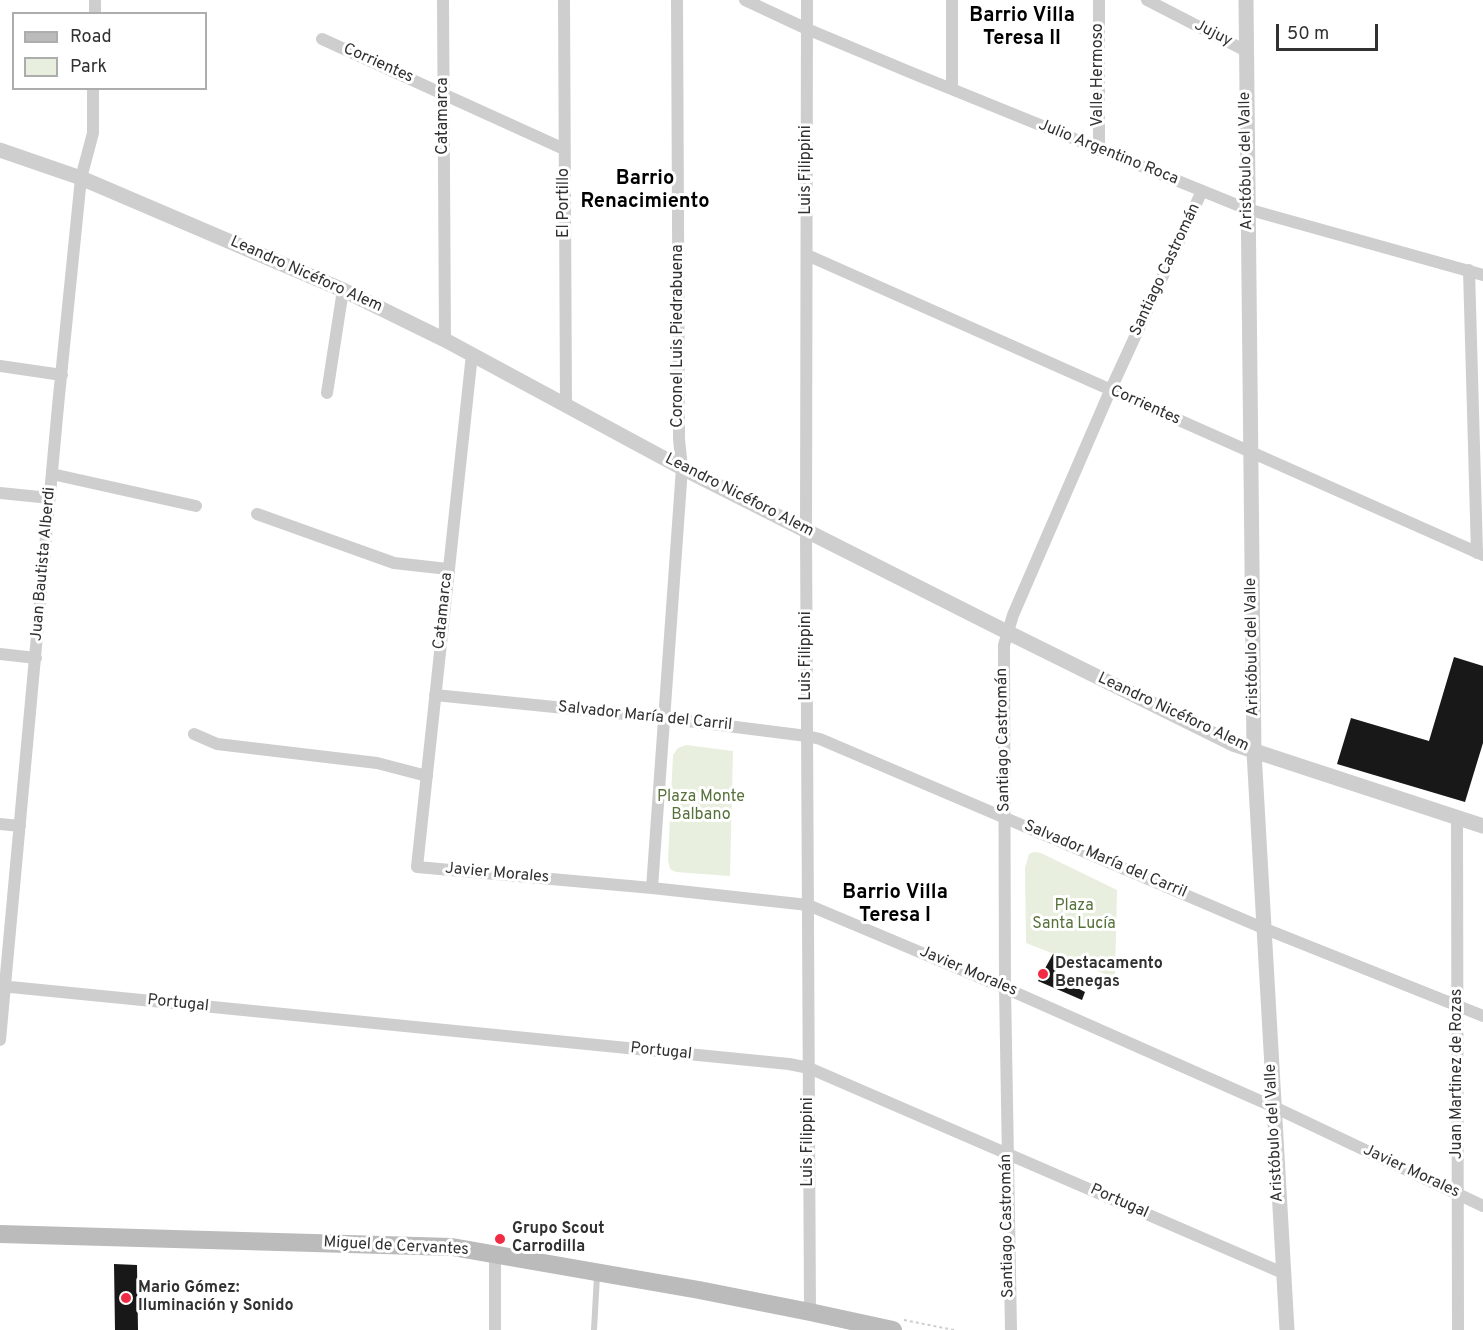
<!DOCTYPE html>
<meta charset="utf-8">
<style>
body{margin:0}
#map{position:relative;width:1483px;height:1330px;overflow:hidden;background:#fff;font-family:Overpass,sans-serif}
canvas{display:block}
.legend{position:absolute;left:12px;top:12px;width:195px;height:78px;box-sizing:border-box;background:#fff;border:2px solid #adadad;margin:0;padding:8px 10px;list-style:none;font-size:18px;color:#313131}
.legend li{display:flex;align-items:center;gap:12px;height:30px}
.legend b{width:30px;border:2px solid #adadad}
.scale{position:absolute;left:1276px;top:24px;width:102px;height:27px;box-sizing:border-box;border:3px solid #313131;border-top:0;padding-left:8px;font-size:18px;line-height:21px;white-space:nowrap;color:#313131;-webkit-text-stroke:4px #fff;paint-order:stroke}
</style>
<div id="map">
<canvas width="1483" height="1330"></canvas>
<ul class="legend">
<li><b style="height:8px;background:#bbb"></b>Road</li>
<li><b style="height:16px;background:#e8efdf"></b>Park</li>
</ul>
<div class="scale">50 m</div>
</div>
<script>
const g = document.querySelector('canvas').getContext('2d');
g.lineJoin = 'round';
function paint(path, color) { g.fillStyle = color; g.fill(path, 'evenodd'); }
const poly = rows => new Path2D(rows.map(r => 'M' + r).join(''));
function strokePath(path, color, width, dash) { g.strokeStyle = color; g.lineWidth = width; g.lineCap = dash ? 'butt' : 'round'; g.setLineDash(dash || []); g.stroke(path); }
function label(font, color, halo, rows, align = 'center') {
  g.font = font + ' Overpass,sans-serif'; g.lineWidth = 6; g.setLineDash([]); g.textBaseline = 'middle'; g.strokeStyle = halo; g.fillStyle = color; for (const [text, x, y, turn = 0] of rows) {
    g.save(); g.translate(x, y); g.rotate((+turn || 0) * Math.PI / 180); g.textAlign = isNaN(turn) ? turn : align; if (halo) g.strokeText(text, 0, 0); g.fillText(text, 0, 0); g.restore();
  }
}
const green = poly([
 [686,745,733,751,730,876,676,872,670,869,668,860,673,755,678,748],
 [1034,852,1041,853,1117,890,1115,978,1026,943,1025,868,1029,854]
]);
const building = poly([
 [1454,657,1483,666,1483,743,1465,802,1337,764,1351,718,1429,741],
 [1053,954,1064,959,1056,977,1085,992,1082,1000,1038,981],
 [114,1264,137,1265,138,1330,115,1330]
]);
const path = poly([
 [904,1320,954,1330]
]);
const service = poly([
 [594,1330,597,1276]
]);
const minor = poly([
 [443,0,445,340],
 [564,0,566,406],
 [745,0,807,29,912,73,1247,209,1483,275],
 [807,0,806,530,810,1312],
 [952,0,952,89],
 [1099,0,1099,150],
 [1147,0,1246,51],
 [95,14,95,0],
 [322,39,564,149],
 [807,255,1483,555],
 [1469,270,1477,553],
 [472,354,417,867,652,888,808,905,1005,988,1274,1107,1483,1206],
 [0,366,62,375],
 [327,393,343,290],
 [52,474,196,506],
 [0,493,50,498],
 [257,514,394,563,448,569],
 [0,654,36,658],
 [435,695,664,718,807,736,820,739,1263,928,1483,1016],
 [194,734,217,744,377,763,427,776],
 [1457,818,1458,1330],
 [0,824,20,826],
 [652,888,682,468,679,439,677,0],
 [0,986,789,1064,809,1068,1283,1273],
 [0,1040,58,406,81,178,93,133,93,88],
 [495,1254,495,1330],
 [1011,1330,1005,988,1004,645,1013,615,1110,391,1202,191]
]);
const tertiary = poly([
 [1246,0,1254,752,1287,1330],
 [0,150,81,178,343,290,445,340,682,468,1007,632,1233,744,1483,826]
]);
const secondary = poly([
 [0,1234,452,1247,699,1290,810,1312,893,1330]
]);
const markers = [
 [1043,974,6,"#f12b44"],
 [500,1239,6,"#f12b44"],
 [126,1298,6,"#f12b44"]
];
const streetNames = [
 ["Jujuy",1213,34,27],
 ["Corrientes",378,64,24],
 ["Valle Hermoso",1099,75,-90],
 ["Catamarca",444,116,-90],
 ["Julio Argentino Roca",1108,153,22],
 ["Aristóbulo del Valle",1247,161,-91],
 ["Luis Filippini",807,170,-90],
 ["El Portillo",565,203,-90],
 ["Santiago Castromán",1166,270,-65],
 ["Leandro Nicéforo Alem",306,275,24],
 ["Coronel Luis Piedrabuena",679,336,-90],
 ["Corrientes",1145,406,24],
 ["Leandro Nicéforo Alem",739,496,27],
 ["Juan Bautista Alberdi",44,564,-85],
 ["Catamarca",444,611,-84],
 ["Aristóbulo del Valle",1253,647,-91],
 ["Luis Filippini",807,656,-90],
 ["Leandro Nicéforo Alem",1173,713,25],
 ["Salvador María del Carril",645,717,6],
 ["Santiago Castromán",1004,740,-91],
 ["Salvador María del Carril",1105,860,23],
 ["Javier Morales",497,874,5],
 ["Javier Morales",968,972,23],
 ["Portugal",178,1004,6],
 ["Portugal",661,1052,6],
 ["Juan Martinez de Rozas",1458,1074,-90],
 ["Aristóbulo del Valle",1275,1133,-93],
 ["Luis Filippini",809,1142,-90],
 ["Javier Morales",1411,1172,25],
 ["Portugal",1119,1202,24],
 ["Santiago Castromán",1008,1226,-91],
 ["Miguel de Cervantes",396,1247,3]
];
const parkNames = [
 ["Plaza Monte",701,798],
 ["Balbano",701,816],
 ["Plaza",1074,907],
 ["Santa Lucía",1074,925]
];
const poiNames = [
 ["Destacamento",1055,965],
 ["Benegas",1055,983],
 ["Grupo Scout",512,1230],
 ["Carrodilla",512,1248],
 ["Mario Gómez:",138,1289],
 ["Iluminación y Sonido",138,1307]
];
const quarterNames = [
 ["Barrio Villa",1022,17],
 ["Teresa II",1022,40],
 ["Barrio",645,180],
 ["Renacimiento",645,203],
 ["Barrio Villa",895,894],
 ["Teresa I",895,917]
];
paint(green, '#e8efdf');
paint(building, '#181818');
strokePath(path, '#cecece', 2, [3, 3]);
strokePath(service, '#cecece', 6);
strokePath(minor, '#cecece', 12);
strokePath(tertiary, '#cecece', 15);
strokePath(secondary, '#bbb', 18);
for (const [x, y, r, color] of markers) { const dot = new Path2D(); dot.arc(x, y, r, 0, 2 * Math.PI); g.fillStyle = color; g.fill(dot); strokePath(dot, '#fff', 2); }
label('16px', '#313131', '#fff', streetNames);
label('16px', '#57713b', '#fff', parkNames);
label('bold 16px', '#313131', '#fff', poiNames, 'left');
label('bold 20px', '#000', '#fff', quarterNames);
</script>
